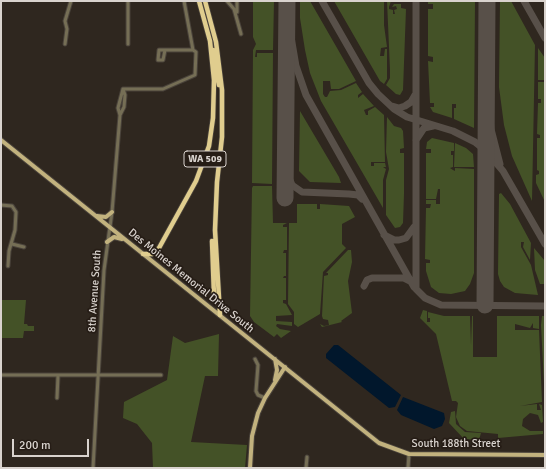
<!DOCTYPE html>
<style>
body{margin:0}
#map{position:relative;width:546px;height:469px;overflow:hidden;background:#2f271f;font-family:Signika,sans-serif}
canvas{display:block}
.frame{position:absolute;inset:0;border:2px solid #d9d3ce;pointer-events:none}
.scale{position:absolute;left:12px;top:439px;width:77px;height:18px;box-sizing:border-box;border:2px solid #d9d3ce;border-top:0;padding-left:5px;font-size:12px;line-height:14px;white-space:nowrap;color:#d9d3ce;-webkit-text-stroke:3px #261d16;paint-order:stroke}
</style>
<div id="map">
<canvas width="546" height="469"></canvas>
<div class="frame"></div>
<div class="scale">200 m</div>
</div>
<script>
const g = document.querySelector('canvas').getContext('2d');
g.lineJoin = 'round';
function paint(path, color) { g.fillStyle = color; g.fill(path, 'evenodd'); }
const poly = rows => new Path2D(rows.map(r => 'M' + r).join(''));
function strokePath(path, color, width, dash) { g.strokeStyle = color; g.lineWidth = width; g.lineCap = dash ? 'butt' : 'round'; g.setLineDash(dash || []); g.stroke(path); }
function label(font, color, halo, rows, align = 'center') {
  g.font = font + ' Signika,sans-serif'; g.lineWidth = 3.5; g.setLineDash([]); g.textBaseline = 'middle'; g.strokeStyle = halo; g.fillStyle = color; for (const [text, x, y, turn = 0] of rows) {
    g.save(); g.translate(x, y); g.rotate((+turn || 0) * Math.PI / 180); g.textAlign = isNaN(turn) ? turn : align; if (halo) g.strokeText(text, 0, 0); g.fillText(text, 0, 0); g.restore();
  }
}
const green = poly([
 [253,1,274,1,273,50,256,50,255,57,257,57,257,53,273,53,272,184,252,183,253,50,256,44,253,37],
 [300,1,310,1,356,81,339,89,331,89,330,81,323,81,323,94,325,97,327,97,330,91,341,90,356,83,362,92,358,95,358,98,363,94,374,106,364,110,366,115,368,115,368,111,375,107,384,115,385,162,371,162,371,166,374,166,374,163,385,163,386,167,383,167,386,169,383,180,383,208,321,101,310,73,305,50,300,18],
 [334,1,384,1,384,25,387,47,381,48,380,56,384,56,385,49,387,49,387,79,384,84,380,81],
 [387,1,391,1,389,7,389,9,393,10,393,14,395,14,394,10,397,9,396,6,392,7,394,4,401,4,401,8,406,9,403,90,400,95,396,94,386,85,390,78,390,70],
 [428,1,475,1,474,128,454,119,454,108,456,108,456,104,452,104,452,118,433,112,430,107,434,107,434,103,430,103,428,61,433,62,433,57,428,56,428,9,433,9,433,4,428,4],
 [500,1,511,1,535,45,532,201,512,156,504,125,499,87],
 [538,48,545,58,545,80,538,80],
 [538,82,545,82,545,202,536,183,536,175,539,174,539,171,537,170,537,138,540,138,540,135,537,134,538,103,541,103,541,99,538,99],
 [300,111,339,177,341,183,310,182,299,171],
 [387,117,394,126,401,128,403,131,404,148,400,149,400,153,404,153,404,194,403,223,400,227,395,228,386,215,386,180,389,169,386,152],
 [432,138,454,143,454,151,451,151,451,155,453,155,453,167,450,168,453,170,455,171,455,168,474,169,474,273,470,284,465,291,451,294,439,293,431,287,426,271,426,263,430,263,430,260,425,259,426,208,430,208,431,204,426,204,426,200,436,200,436,204,440,204,440,189,438,189,436,199,426,199,426,153,431,153,431,149,426,149,427,142],
 [455,143,466,148,473,154,474,167,454,167],
 [253,186,272,186,273,223,287,223,283,225,283,227,287,227,287,250,284,250,283,253,286,253,286,276,284,276,283,278,286,278,286,300,283,300,283,303,286,304,292,315,276,316,276,321,292,322,292,326,277,324,276,326,280,329,291,331,281,338,277,334,274,337,254,322,250,316,252,188],
 [501,193,510,204,531,243,530,260,523,247,524,242,521,242,521,247,531,265,538,295,515,293,504,287,500,281,498,274,499,194],
 [297,204,317,204,317,209,320,209,320,204,349,206,355,217,342,224,342,244,346,248,323,272,320,314,298,327,294,324,294,312,288,304,289,223,297,223],
 [534,248,545,261,545,284,540,284,535,270],
 [348,250,351,250,352,262,348,281,352,313,341,321,342,322,322,327,320,324,324,326,329,325,328,320,323,319,322,316,324,276,328,275,328,273,326,273],
 [1,300,26,300,24,324,27,324,28,326,34,326,34,331,24,331,23,338,1,338],
 [423,310,427,311,427,322,430,322,430,318,428,318,428,312,444,316,470,316,471,345,472,316,473,316,473,357,497,357,497,316,539,316,539,329,533,328,533,323,530,328,515,324,515,330,539,330,542,402,520,406,537,404,537,410,541,410,539,404,542,405,543,422,541,423,538,415,530,413,523,419,522,426,530,431,543,431,543,434,498,438,498,434,467,431,460,426,456,417,458,403,456,401,452,401,436,334,420,318],
 [542,316,545,316,545,403,541,325],
 [219,334,218,376,205,376,191,442,247,445,245,468,153,468,152,443,137,424,123,418,124,402,167,380,173,336,185,343],
 [455,411,456,424,465,432,481,433,479,440,464,439,449,423,451,412]
]);
const water = poly([
 [334,345,338,345,401,395,395,407,389,408,326,358,326,354],
 [403,397,444,413,445,419,442,426,434,429,401,415,397,410]
]);
const taxiway = poly([
 [322,1,369,83,378,94,394,109,407,117,453,131,475,142,486,151,503,171,545,244],
 [416,1,416,289,425,298,441,305,545,306],
 [524,1,545,38],
 [287,13,296,66,306,95,414,287],
 [487,83,491,129,500,164],
 [392,106,399,108,405,106,411,102,415,95],
 [416,140,424,128,433,126],
 [286,171,292,185,302,192,349,194,358,195,362,199],
 [384,235,394,240,399,240,406,238,414,227],
 [364,286,367,280,372,278,404,278,410,281]
]);
const runway = poly([
 [285,198,287,1],
 [485,305,487,1]
]);
const minor = poly([
 [128,1,128,44],
 [227,1,234,9,241,34],
 [237,12,237,1],
 [65,44,67,29,65,21,71,1],
 [165,50,163,60,158,60,159,50,193,50],
 [123,89,163,89,195,75,196,52,193,50,184,1],
 [120,115,124,107,125,95,123,89],
 [1,205,12,206,16,212,15,230,9,251,8,266],
 [12,244,24,247],
 [255,359,258,365,256,391,258,395,265,398],
 [1,375,161,375],
 [57,398,58,376],
 [93,468,104,270,112,212,120,115,118,108,123,89],
 [306,468,307,457],
 [408,468,409,454]
]);
const major = poly([
 [1,140,379,443,409,454,545,455],
 [97,216,106,217,112,212],
 [107,242,114,237,122,239],
 [275,359,277,370,275,380],
 [250,468,252,436,258,413,265,398,285,367]
]);
const highway = poly([
 [205,1,216,42,222,90,222,137,217,182,215,230,220,315],
 [213,50,219,85],
 [212,241,214,296,215,301,219,305],
 [143,254,152,254,159,248,196,181,209,146,213,118,214,80,210,41,199,1]
]);
const shields = [
 [205,159,42]
];
const shieldNames = [
 ["WA 509",205,159]
];
const streetNames = [
 ["Des Moines Memorial Drive South",191,281,39],
 ["8th Avenue South",95,291,-86],
 ["South 188th Street",456,444]
];
paint(green, '#445227');
paint(water, '#01172c');
strokePath(taxiway, '#585049', 7);
strokePath(runway, '#585049', 17);
strokePath(minor, '#4a433b', 5);
strokePath(major, '#4a433b', 6);
strokePath(highway, '#4a433b', 6);
strokePath(minor, '#756e55', 3);
strokePath(major, '#c2b27e', 4);
strokePath(highway, '#e0cd8e', 4.5);
for (const [x, y, w] of shields) { const box = new Path2D(); box.roundRect(x - w / 2, y - 8, w, 16, 3); g.fillStyle = '#261d16'; g.fill(box); strokePath(box, '#d9d3ce', 1); }
label('bold 10px', '#d9d3ce', null, shieldNames);
label('11px', '#d9d3ce', '#261d16', streetNames);
</script>
